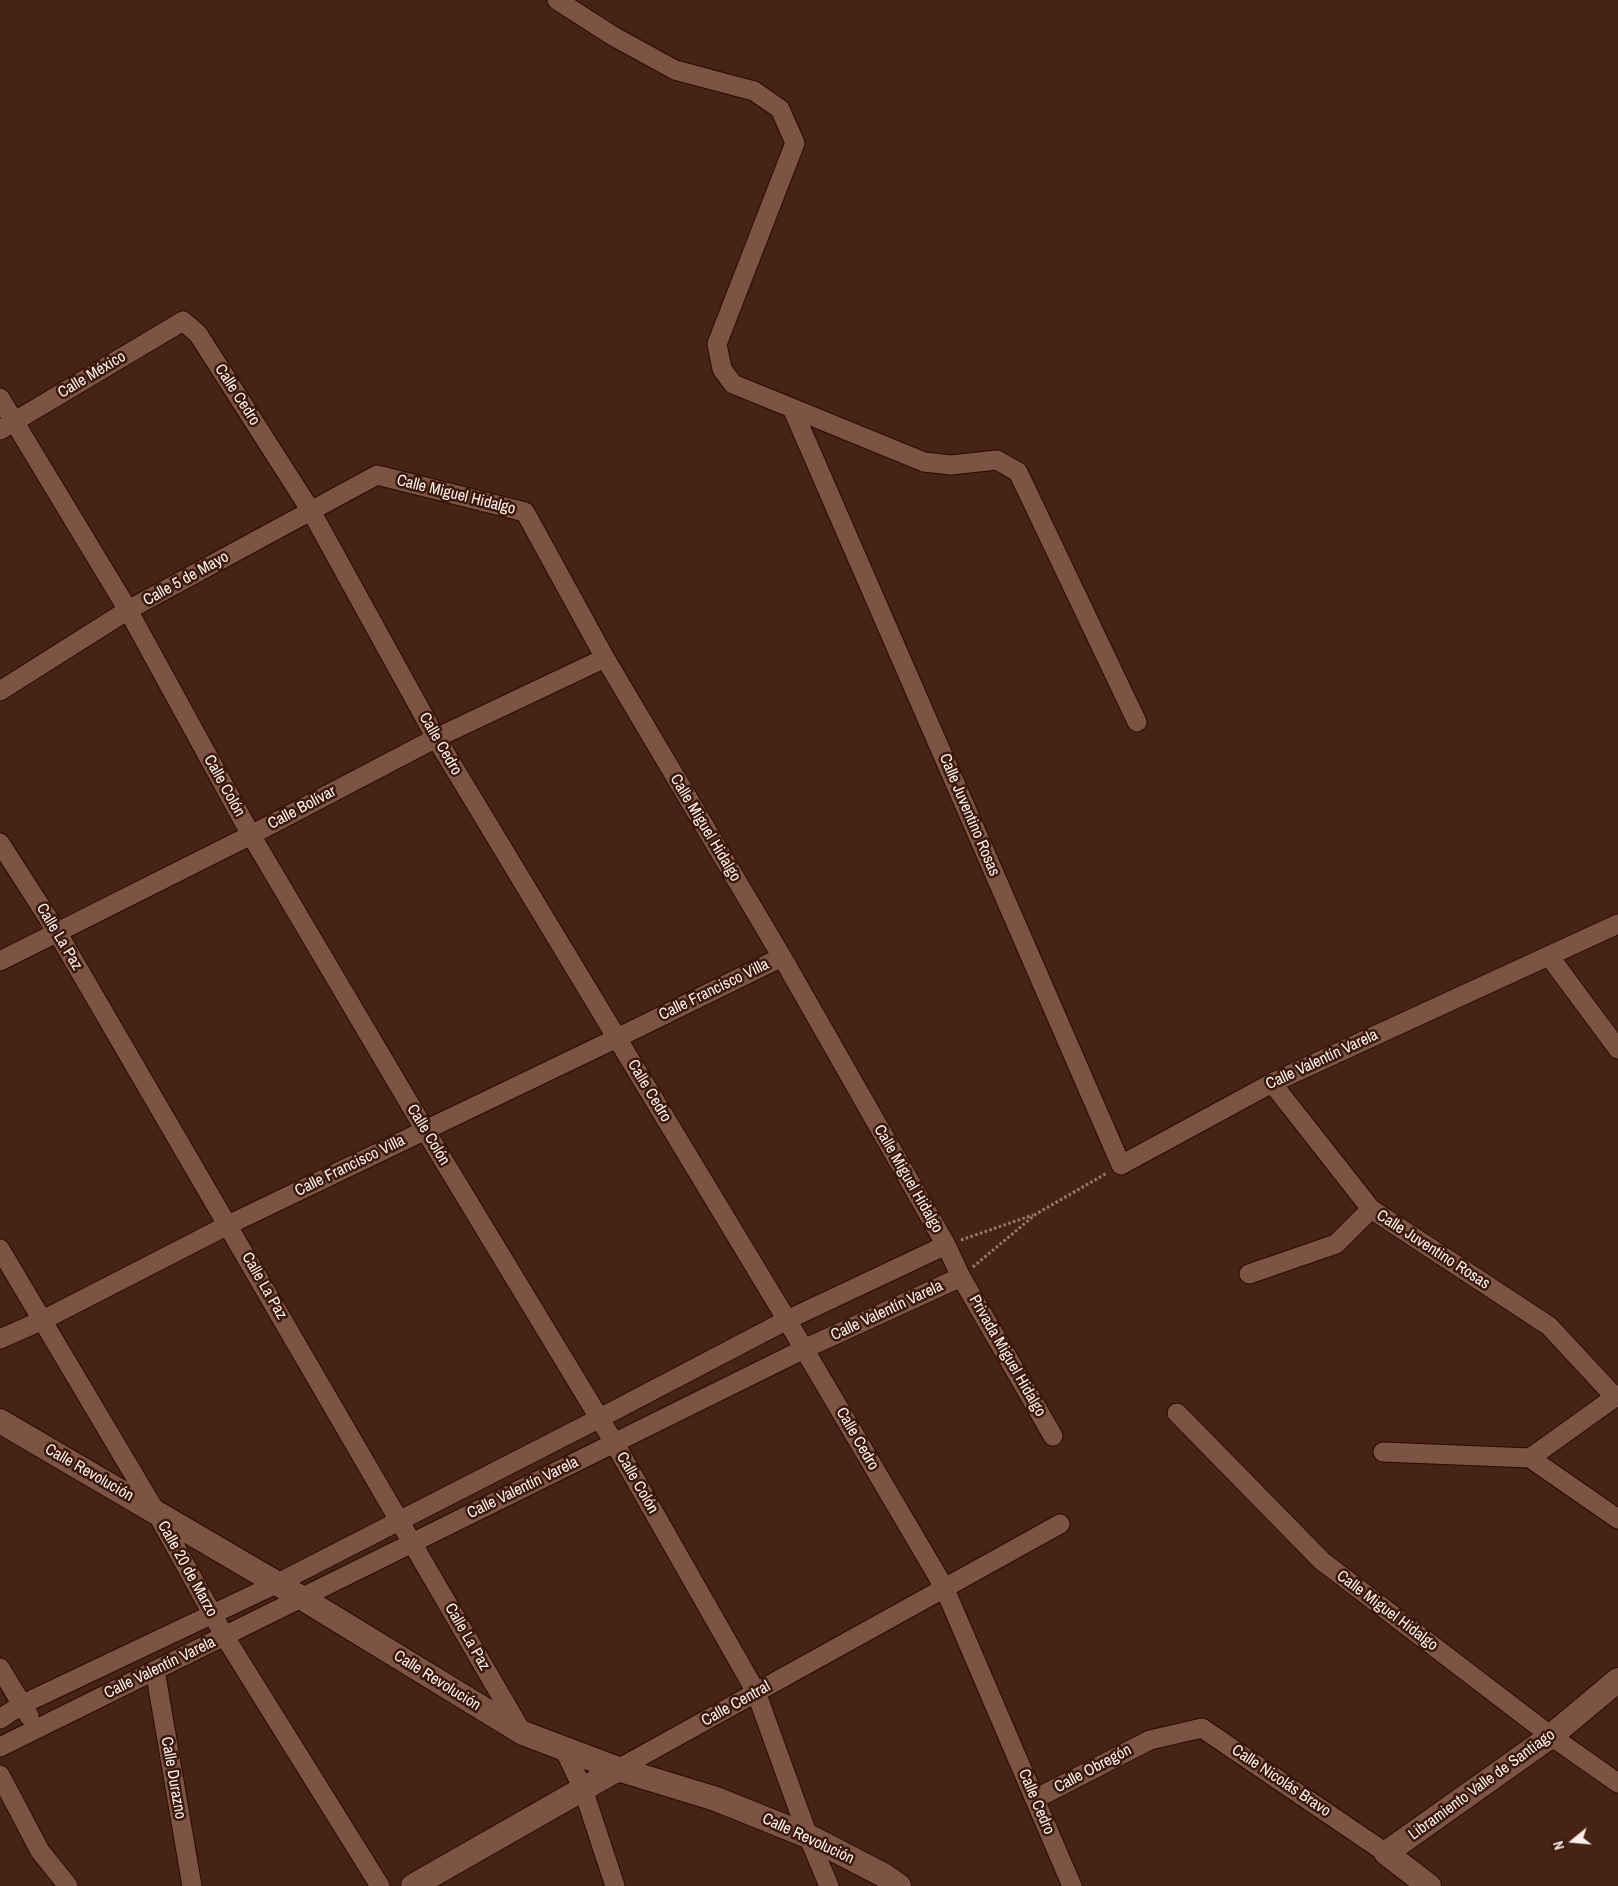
<!DOCTYPE html>
<meta charset="utf-8">
<style>
body{margin:0}
#map{position:relative;width:1618px;height:1886px;overflow:hidden;background:#462314;font-family:"Archivo Narrow",sans-serif}
canvas{display:block}
.north{position:absolute;left:1548px;top:1816px;width:50px;height:50px;-webkit-text-stroke:4px #3b190a;paint-order:stroke;rotate:253deg;font-size:14px;font-weight:700;line-height:20px;text-align:center;color:#feefea}
.north::after{content:'';display:block;margin:auto;width:18px;height:22px;background:#feefea;clip-path:polygon(50% 0,100% 100%,50% 72%,0 100%)}
</style>
<div id="map">
<canvas width="1618" height="1886"></canvas>
<div class="north">N</div>
</div>
<script>
const g = document.querySelector('canvas').getContext('2d');
g.lineJoin = 'round';
const poly = rows => new Path2D(rows.map(r => 'M' + r).join(''));
function strokePath(path, color, width, dash) { g.strokeStyle = color; g.lineWidth = width; g.lineCap = dash ? 'butt' : 'round'; g.setLineDash(dash || []); g.stroke(path); }
function label(font, color, halo, rows, align = 'center') {
  g.font = font + ' "Archivo Narrow",sans-serif'; g.lineWidth = 5; g.setLineDash([]); g.textBaseline = 'middle'; g.strokeStyle = halo; g.fillStyle = color; for (const [text, x, y, turn = 0] of rows) {
    g.save(); g.translate(x, y); g.rotate((+turn || 0) * Math.PI / 180); g.textAlign = isNaN(turn) ? turn : align; if (halo) g.strokeText(text, 0, 0); g.fillText(text, 0, 0); g.restore();
  }
}
const path = poly([
 [961,1240,1033,1215],
 [973,1267,1036,1214,1107,1173]
]);
const minor = poly([
 [557,0,613,36,675,70,754,91,780,109,795,143,717,344,722,369,733,384,792,408,1121,1165,1272,1083,1618,924],
 [0,398,128,610,251,835,425,1130,615,1444,756,1692,808,1836,829,1886],
 [792,408,924,462,951,465,997,460,1018,472,1137,722],
 [0,430,183,321,198,334,311,511,436,738,787,1320,944,1587,1072,1886],
 [0,691,128,610,377,475,525,512,605,658,782,957,946,1245,961,1277,1053,1436],
 [0,843,57,932,522,1732],
 [1549,956,1618,1049],
 [0,961,251,835,436,738,605,658],
 [1272,1083,1371,1209,1549,1326,1614,1396],
 [0,1249,156,1512,225,1637,380,1886],
 [1249,1274,1336,1244,1371,1209],
 [0,1339,43,1320,228,1225,617,1038,782,957],
 [1177,1413,1322,1561,1551,1736,1618,1783],
 [1383,1452,1530,1458],
 [1530,1458,1618,1395],
 [1530,1458,1618,1519],
 [0,1668,29,1716],
 [155,1670,192,1886],
 [0,1719,21,1705,276,1584,600,1418,787,1320,946,1245],
 [0,1747,804,1349,961,1277],
 [563,1747,583,1789,615,1886],
 [618,1769,1060,1524],
 [0,1775,40,1851,68,1886],
 [1035,1799,1150,1740,1202,1728,1386,1853]
]);
const tertiary = poly([
 [0,1421,302,1598,523,1733,618,1769,716,1799,808,1836,885,1876,899,1886],
 [413,1886,618,1769],
 [1429,1886,1386,1853,1551,1736,1618,1680]
]);
const streetNames = [
 ["Calle México",92,375,-31],
 ["Calle Cedro",237,395,57],
 ["Calle Miguel Hidalgo",456,495,14],
 ["Calle 5 de Mayo",186,579,-29],
 ["Calle Cedro",440,744,60],
 ["Calle Colón",224,786,61],
 ["Calle Bolívar",302,808,-28],
 ["Calle Juventino Rosas",969,815,67],
 ["Calle Miguel Hidalgo",705,828,59],
 ["Calle La Paz",59,937,59],
 ["Calle Francisco Villa",714,990,-26],
 ["Calle Valentín Varela",1322,1060,-25],
 ["Calle Cedro",649,1091,59],
 ["Calle Colón",428,1135,59],
 ["Calle Francisco Villa",350,1166,-26],
 ["Calle Miguel Hidalgo",908,1179,60],
 ["Calle Juventino Rosas",1433,1250,33],
 ["Calle La Paz",264,1286,60],
 ["Calle Valentín Varela",887,1311,-25],
 ["Privada Miguel Hidalgo",1007,1356,60],
 ["Calle Cedro",857,1439,60],
 ["Calle Revolución",89,1473,30],
 ["Calle Colón",637,1483,60],
 ["Calle Valentín Varela",523,1488,-26],
 ["Calle 20 de Marzo",187,1569,61],
 ["Calle Miguel Hidalgo",1387,1611,37],
 ["Calle La Paz",467,1637,60],
 ["Calle Valentín Varela",160,1668,-26],
 ["Calle Revolución",437,1681,32],
 ["Calle Central",736,1704,-29],
 ["Calle Obregón",1093,1769,-28],
 ["Calle Durazno",173,1778,80],
 ["Calle Nicolás Bravo",1281,1781,34],
 ["Libramiento Valle de Santiago",1482,1785,-36],
 ["Calle Cedro",1036,1802,67],
 ["Calle Revolución",808,1839,25]
];
strokePath(minor, '#2b0a00', 21);
strokePath(tertiary, '#2b0a00', 26);
strokePath(path, '#967b71', 3, [2.5, 2.5]);
strokePath(minor, '#7b5444', 19);
strokePath(tertiary, '#7b5444', 24);
label('16px', '#feefea', '#3b190a', streetNames);
</script>
